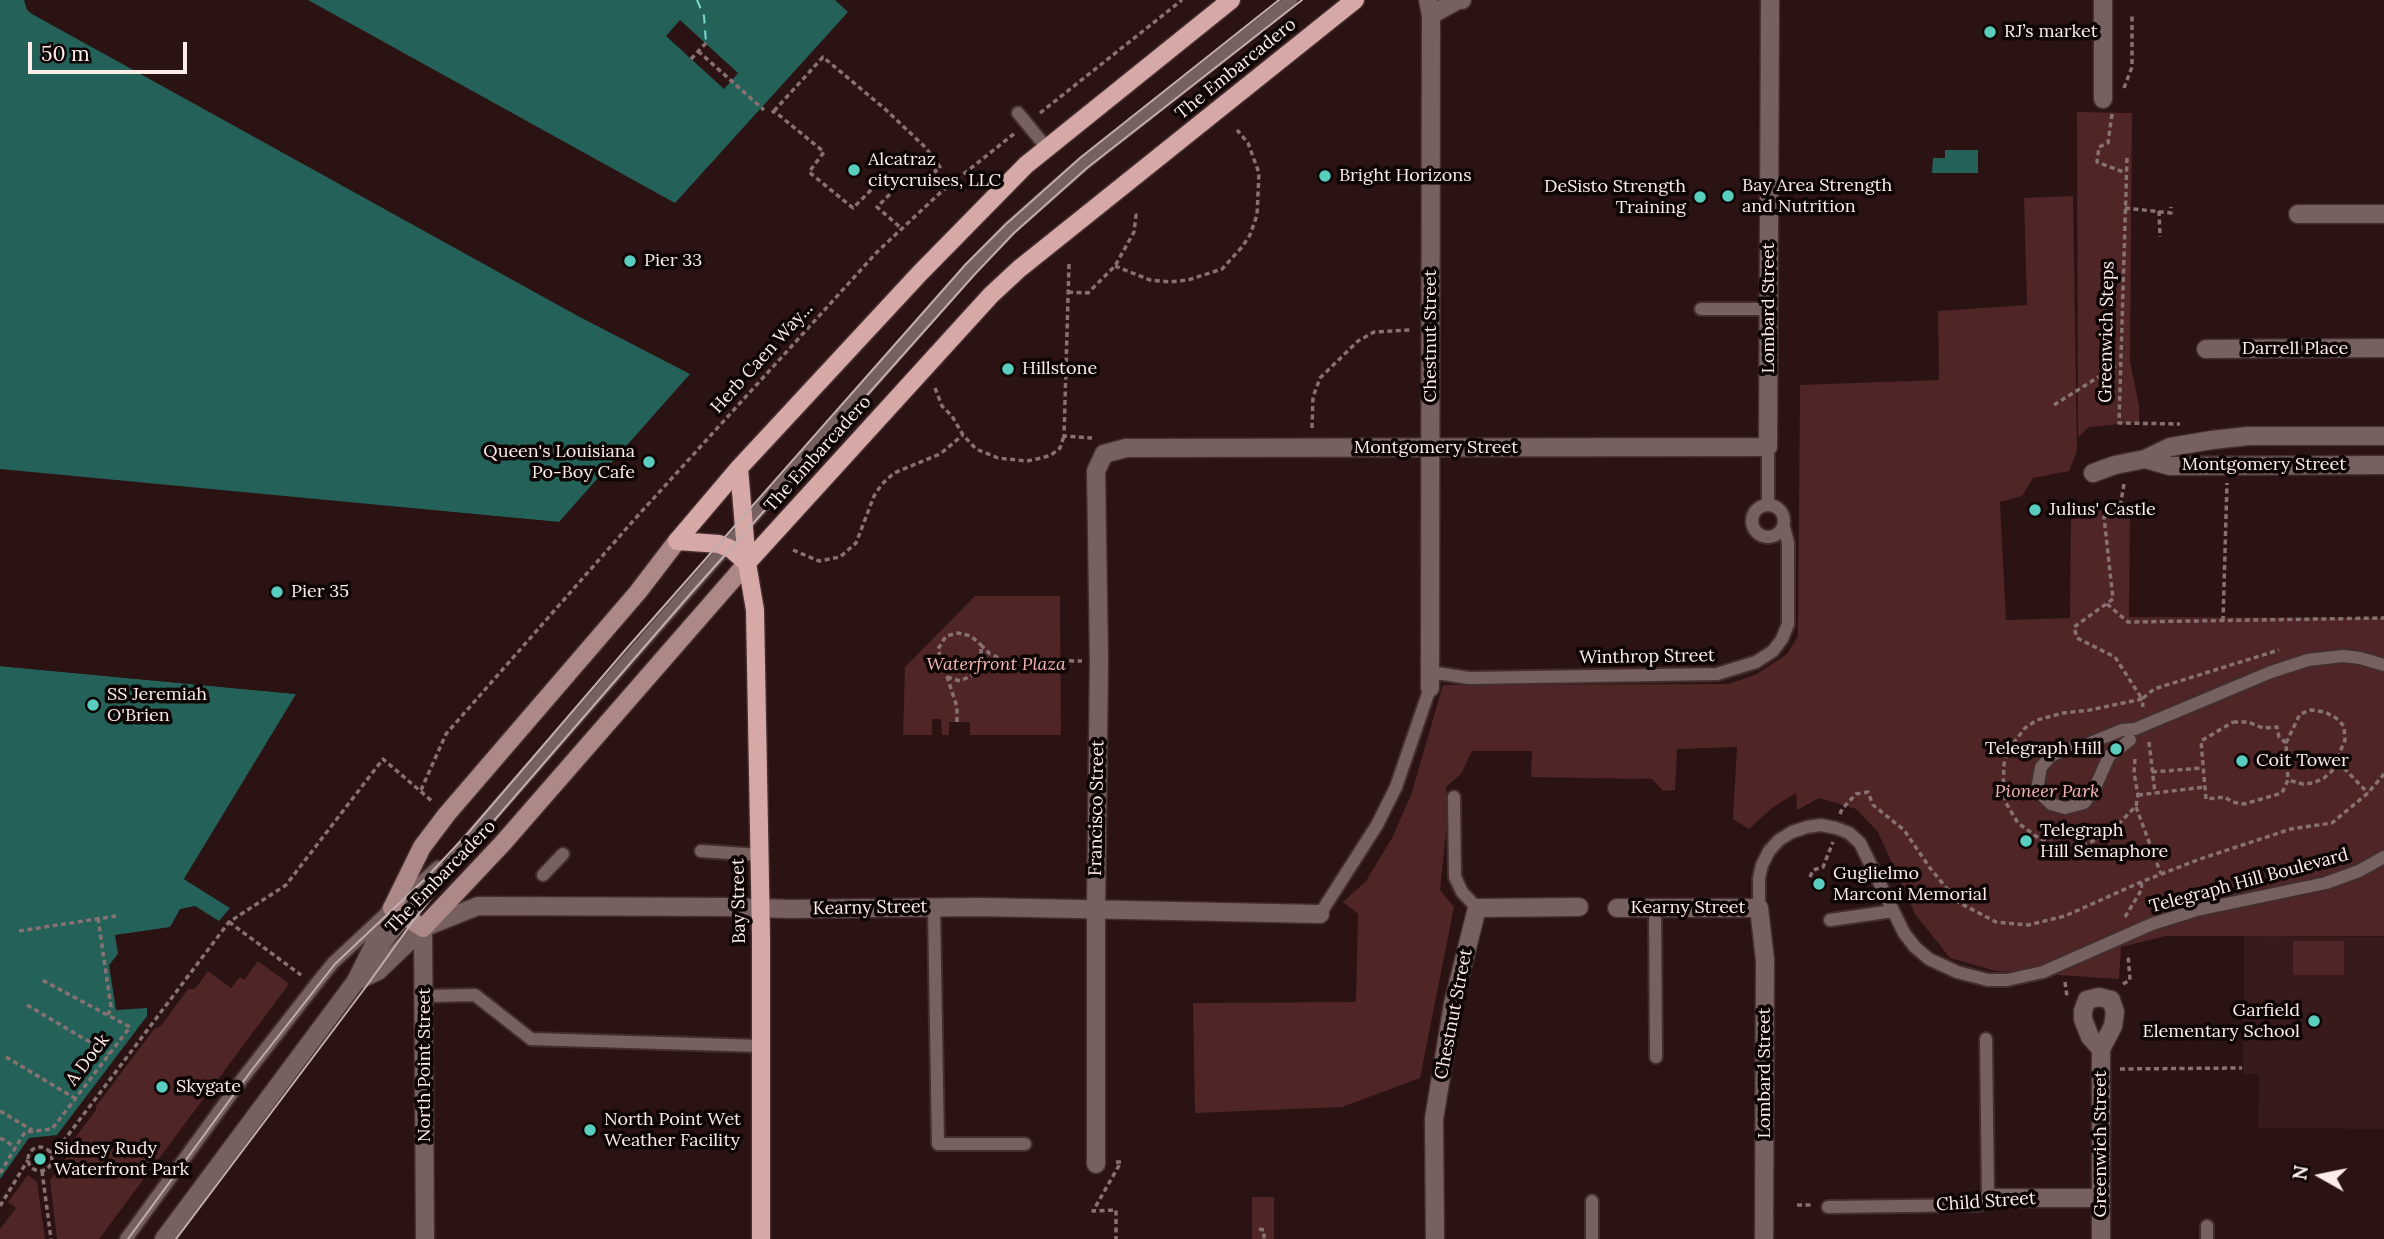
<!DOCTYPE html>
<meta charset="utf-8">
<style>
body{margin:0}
#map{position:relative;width:2384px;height:1239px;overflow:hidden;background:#2b1313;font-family:Lora,serif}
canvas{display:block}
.north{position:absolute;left:2286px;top:1141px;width:70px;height:70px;-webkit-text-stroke:5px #0d0404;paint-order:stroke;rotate:279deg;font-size:19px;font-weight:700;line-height:28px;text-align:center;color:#feeceb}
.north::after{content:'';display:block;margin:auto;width:24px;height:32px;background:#feeceb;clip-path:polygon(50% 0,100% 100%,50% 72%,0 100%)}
.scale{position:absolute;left:28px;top:42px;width:159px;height:32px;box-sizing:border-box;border:4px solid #feeceb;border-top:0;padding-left:9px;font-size:21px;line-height:24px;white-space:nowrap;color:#feeceb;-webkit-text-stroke:5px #0d0404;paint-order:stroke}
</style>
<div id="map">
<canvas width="2384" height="1239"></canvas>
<div class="north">N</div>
<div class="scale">50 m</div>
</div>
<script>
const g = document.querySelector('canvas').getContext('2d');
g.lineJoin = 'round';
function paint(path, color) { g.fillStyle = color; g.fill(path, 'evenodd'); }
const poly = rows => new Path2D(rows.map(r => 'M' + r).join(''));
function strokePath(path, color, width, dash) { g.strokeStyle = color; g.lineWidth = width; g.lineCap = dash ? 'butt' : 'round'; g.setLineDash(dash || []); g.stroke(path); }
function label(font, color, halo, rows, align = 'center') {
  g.font = font + ' Lora,serif'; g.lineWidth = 7; g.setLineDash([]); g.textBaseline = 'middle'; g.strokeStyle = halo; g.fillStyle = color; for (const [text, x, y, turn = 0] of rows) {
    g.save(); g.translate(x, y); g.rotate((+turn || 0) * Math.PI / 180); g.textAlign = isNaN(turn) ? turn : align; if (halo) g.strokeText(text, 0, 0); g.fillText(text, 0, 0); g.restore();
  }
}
const built = poly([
 [2244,936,2384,937,2384,1129,2258,1128,2259,1074,2243,1074]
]);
const green = poly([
 [2077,112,2132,113,2130,361,2139,406,2139,422,2089,427,2078,437],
 [2073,196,2077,451,2069,471,2033,478,2022,496,2000,502,2006,620,2070,618,2071,510,2130,507,2129,617,2384,618,2384,936,2166,936,2121,947,2119,979,1996,971,1950,958,1915,914,1878,832,1856,809,1819,798,1797,810,1796,793,1772,808,1749,829,1733,819,1737,747,1677,749,1675,790,1663,791,1652,779,1531,777,1532,751,1472,751,1461,774,1446,787,1448,811,1440,890,1454,907,1420,1078,1342,1107,1195,1113,1193,1003,1356,1002,1358,914,1343,902,1366,881,1392,838,1411,795,1443,685,1728,684,1757,674,1787,654,1798,636,1800,385,1939,380,1938,311,2027,305,2024,198],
 [975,596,1060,596,1061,735,970,735,970,722,949,722,949,735,942,735,941,719,932,719,932,735,903,735,905,667],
 [2293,941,2344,941,2344,975,2293,975],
 [258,961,289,984,99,1239,57,1239,50,1180,69,1154,68,1147,96,1110,96,1106,155,1028,160,1027,188,989,195,989,208,971,231,988,240,977,244,980],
 [28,1175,37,1182,45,1239,0,1239,0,1229,16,1208,8,1202],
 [1252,1197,1274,1197,1274,1239,1252,1239]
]);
const water = poly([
 [0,0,24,0,27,10,32,14,576,315,690,374,559,522,0,469],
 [308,0,835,0,848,12,675,203],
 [1945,150,1978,150,1978,173,1932,173,1933,158,1945,158],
 [0,666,297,694,184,879,230,908,219,921,195,906,180,909,170,927,115,935,118,954,109,965,116,1010,147,1008,147,1016,57,1135,29,1138,0,1179]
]);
const pier = poly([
 [680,20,738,73,724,89,666,36],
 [0,471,558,522,556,525],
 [0,662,299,692,300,696,189,878,232,905,230,908,184,879,296,694,0,666]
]);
const ferry = poly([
 [697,0,704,16,706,43]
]);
const path = poly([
 [698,51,764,110],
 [691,59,706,43],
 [2124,88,2132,67,2132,16],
 [774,111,823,57,885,109,926,148,940,167,935,171,948,186],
 [772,113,774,111,824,152,809,172,853,208,888,173,900,184,877,207,901,228],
 [1040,113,1182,0],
 [2112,114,2108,143,2099,147,2097,162,2126,173],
 [2127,158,2119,423,2180,424],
 [2125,208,2171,213,2171,207],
 [2159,211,2160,237],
 [1069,264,1064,436,1092,438],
 [1115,266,1150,280,1170,282,1188,280,1222,269,1242,247,1250,235,1257,215,1259,173,1248,143,1237,130],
 [1068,292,1088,293,1115,266,1134,232,1136,215,1133,212],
 [935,388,942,406,952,416,963,435,976,449,998,458,1027,461,1042,458,1051,455,1060,448,1064,436],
 [2054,405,2119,364],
 [1312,428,1313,397,1320,378,1358,341,1374,332,1411,330],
 [2124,484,2119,513,2104,517,2113,599,2074,627,2077,638,2115,657,2142,699,2154,689,2279,650],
 [793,550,819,561,840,557,856,543,874,496,882,484,894,473,940,454,963,435],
 [2107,604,2128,622,2384,618],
 [2223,621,2227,483],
 [947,677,960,681,971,676,981,662,981,645,990,654,1004,660,1082,661],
 [957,722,957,707,938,649,946,636,958,633,971,636,981,645],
 [2233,722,2248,722,2263,728,2277,727,2279,737,2286,743,2288,780,2282,793,2244,804,2232,802,2225,797,2206,799,2201,741,2233,722],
 [2149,742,2155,793],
 [2286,743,2300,714,2311,710,2325,712,2336,718,2344,726,2345,740,2332,771,2324,778,2313,783,2303,784,2288,780],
 [2135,759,2134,773,2138,795,2136,806,2109,834,2084,845,2061,846,2040,839,2018,823,2006,803,2003,790,2004,764,2008,750,2025,728,2037,720,2063,713,2090,710,2142,699,2143,707],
 [2338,762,2368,793],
 [2152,772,2202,768],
 [421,790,446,734,633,521,878,251,941,192,1015,133],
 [2138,795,2205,787],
 [2136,807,2161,874],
 [1840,814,1842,809,1856,794,1868,792,1873,805,1904,830,1930,868,1958,902,1996,922,2028,925,2065,916,2141,882,2200,859,2291,829,2332,823,2368,793,2384,774],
 [1810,877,1813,870,1823,867,1833,842],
 [2125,917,2142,889,2141,882],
 [98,918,111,1007,108,1015],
 [229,922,301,975],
 [19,931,116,916],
 [2065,982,2067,997],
 [2123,984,2130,980,2128,954],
 [27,1005,110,1054],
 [6,1057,76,1099],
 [2120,1069,2242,1068],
 [0,1111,32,1130],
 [0,1138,15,1147],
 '28 1159a12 12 0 1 1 24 0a12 12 0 1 1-24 0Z',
 [50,1153,62,1143,229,922,286,885,383,759,433,802],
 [1116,1162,1121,1162,1093,1211,1116,1210,1116,1239],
 [42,1171,51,1239],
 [0,1173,25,1132,52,1129,130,1027,42,980],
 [1797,1205,1813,1205],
 [0,1206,28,1160],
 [1259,1229,1264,1230,1264,1239]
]);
const service = poly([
 [1018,113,1047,148],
 [1701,309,1769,309],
 [1768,447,1768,504],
 '1752 521a16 16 0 1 1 32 0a16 16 0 1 1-32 0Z',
 [1430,672,1469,678,1717,674,1756,662,1773,651,1782,639,1788,624,1788,543,1784,527],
 [2130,740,2109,756,2094,790,2084,803,2065,808,2051,804,2044,797,2038,784,2041,767,2051,756,2062,751,2083,746,2122,730,2135,729,2271,672,2308,660,2343,656,2360,658,2384,665],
 [1454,797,1455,877,1462,892,1477,908],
 [701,851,760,855],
 [543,875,563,854],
 [934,908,938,1144,1025,1144],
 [1655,908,1656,1057],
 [1759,908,1759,878,1762,865,1769,851,1779,840,1792,832,1807,827,1821,825,1836,828,1849,833,1860,843,1904,933,1915,947,1929,959,1957,972,1988,980,2007,980,2043,972,2152,924,2197,910,2326,883,2359,871,2384,857],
 [1320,914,1377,825,1396,787,1430,688],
 [1830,920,1893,911],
 [374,957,472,837,971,268,1010,228,1084,163,1291,0],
 [425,996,475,995,531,1039,761,1046],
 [1592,1201,1592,1239],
 [1828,1207,1979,1205,1988,1198,1986,1039],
 [126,1239,243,1078,320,979,333,963,392,908,438,867],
 [2207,1239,2207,1226]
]);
const pedestrian = poly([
 [2298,214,2384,214],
 [2206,349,2384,348],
 [1096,908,1096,1164]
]);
const minor = poly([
 [1428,0,1431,15,1430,688],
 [2103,0,2103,99],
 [2145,459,2170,466,2384,465],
 [2093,473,2115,465,2145,459,2170,447,2212,440,2248,436,2384,436],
 [1096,908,1099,660,1096,471,1104,454,1126,448,1768,447,1770,0],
 [1617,908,1759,908,1765,960,1764,1239],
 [423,928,478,906,725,907,790,909,980,907,1320,914],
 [2101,1049,2090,1037,2083,1019,2083,1011,2087,1000,2099,997,2111,1000,2115,1012,2113,1026,2101,1049,2101,1239],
 [1988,1198,2101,1198],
 [1435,1239,1434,1119,1453,1004,1477,908,1579,907]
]);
const tertiary = poly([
 [1431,15,1458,0,1462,0],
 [423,928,425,1239],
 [356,981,378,971,423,928],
 [164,1239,356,981,392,908]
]);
const secondary = poly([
 [677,541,638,592,447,814,422,847,392,908,423,928,503,843,747,563]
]);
const primary = poly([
 [739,468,747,563,755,610,761,936,761,1239],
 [677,541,739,468,920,273,1026,165,1231,0],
 [677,541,719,544,731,549,747,563],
 [747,563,991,295,1019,269,1355,0]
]);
const tram = poly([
 [128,1239,251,1071,335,964,426,878,468,833,627,648,966,264,1006,224,1080,158,1279,0],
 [176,1239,365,988,413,921,492,823,692,592,975,274,1014,233,1087,168,1302,0]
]);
const markers = [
 [1990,32,7,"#59cebe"],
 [854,170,7,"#59cebe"],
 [1325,176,7,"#59cebe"],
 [1728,196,7,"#59cebe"],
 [1700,197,7,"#59cebe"],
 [630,261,7,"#59cebe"],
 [1008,369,7,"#59cebe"],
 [649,462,7,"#59cebe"],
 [2035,510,7,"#59cebe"],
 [277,592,7,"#59cebe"],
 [93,705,7,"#59cebe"],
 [2116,749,7,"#59cebe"],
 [2242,761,7,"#59cebe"],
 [2026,841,7,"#59cebe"],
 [1819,884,7,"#59cebe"],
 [2314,1021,7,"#59cebe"],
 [162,1087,7,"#59cebe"],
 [590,1130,7,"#59cebe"],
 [40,1159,7,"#59cebe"]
];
const poiNames = [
 ["RJ’s market",2004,32],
 ["Alcatraz",868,160],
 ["citycruises, LLC",868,181],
 ["Bright Horizons",1339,176],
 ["Bay Area Strength",1742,186],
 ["and Nutrition",1742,207],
 ["DeSisto Strength",1686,187,"right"],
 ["Training",1686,208,"right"],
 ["Pier 33",644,261],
 ["Hillstone",1022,369],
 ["Queen's Louisiana",635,452,"right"],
 ["Po-Boy Cafe",635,473,"right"],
 ["Julius' Castle",2049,510],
 ["Pier 35",291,592],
 ["SS Jeremiah",107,695],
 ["O'Brien",107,716],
 ["Telegraph Hill",2102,749,"right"],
 ["Coit Tower",2256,761],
 ["Telegraph",2040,831],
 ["Hill Semaphore",2040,852],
 ["Guglielmo",1833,874],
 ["Marconi Memorial",1833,895],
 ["Garfield",2300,1011,"right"],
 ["Elementary School",2300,1032,"right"],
 ["Skygate",176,1087],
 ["North Point Wet",604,1120],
 ["Weather Facility",604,1141],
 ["Sidney Rudy",54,1149],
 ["Waterfront Park",54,1170]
];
const streetNames = [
 ["The Embarcadero",1236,69,-39],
 ["Lombard Street",1769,308,-90],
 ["Greenwich Steps",2107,332,-89],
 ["Chestnut Street",1431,336,-90],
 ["Darrell Place",2295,349],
 ["Herb Caen Way...",762,358,-48],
 ["Montgomery Street",1436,448],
 ["The Embarcadero",818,454,-48],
 ["Montgomery Street",2264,465],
 ["Winthrop Street",1647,657,-1],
 ["Francisco Street",1097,808,-89],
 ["The Embarcadero",441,877,-46],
 ["Telegraph Hill Boulevard",2249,881,-15],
 ["Bay Street",739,901,-91],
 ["Kearny Street",870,908,-1],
 ["Kearny Street",1688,908],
 ["Chestnut Street",1454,1014,-79],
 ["A Dock",88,1060,-53],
 ["North Point Street",425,1065,-90],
 ["Lombard Street",1765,1073,-90],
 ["Greenwich Street",2101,1144,-90],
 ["Child Street",1986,1202,-4]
];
const parkNames = [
 ["Waterfront Plaza",996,665],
 ["Pioneer Park",2047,792]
];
paint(built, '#391a1a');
paint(green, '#4f2525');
paint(water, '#246159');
paint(pier, '#2b1313');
strokePath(ferry, '#7bdcce', 2, [9, 7]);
strokePath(service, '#442d2d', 16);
strokePath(pedestrian, '#442d2d', 21);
strokePath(minor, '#442d2d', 21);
strokePath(tertiary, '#442d2d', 21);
strokePath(secondary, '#442d2d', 21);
strokePath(primary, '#442d2d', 21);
strokePath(path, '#877271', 3.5, [5, 3.5]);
strokePath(service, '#776160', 12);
strokePath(pedestrian, '#776160', 18);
strokePath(minor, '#776160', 18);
strokePath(tertiary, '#776160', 18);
strokePath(secondary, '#ac8987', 18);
strokePath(primary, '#d6a8a6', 18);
strokePath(tram, '#c1adac', 2);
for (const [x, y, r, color] of markers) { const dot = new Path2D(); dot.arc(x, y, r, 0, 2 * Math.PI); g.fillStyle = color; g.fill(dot); strokePath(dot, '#0d0404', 2.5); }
label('18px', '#feeceb', '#0d0404', poiNames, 'left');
label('18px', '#feeceb', '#0d0404', streetNames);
label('italic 18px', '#f6b6b3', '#0d0404', parkNames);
</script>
